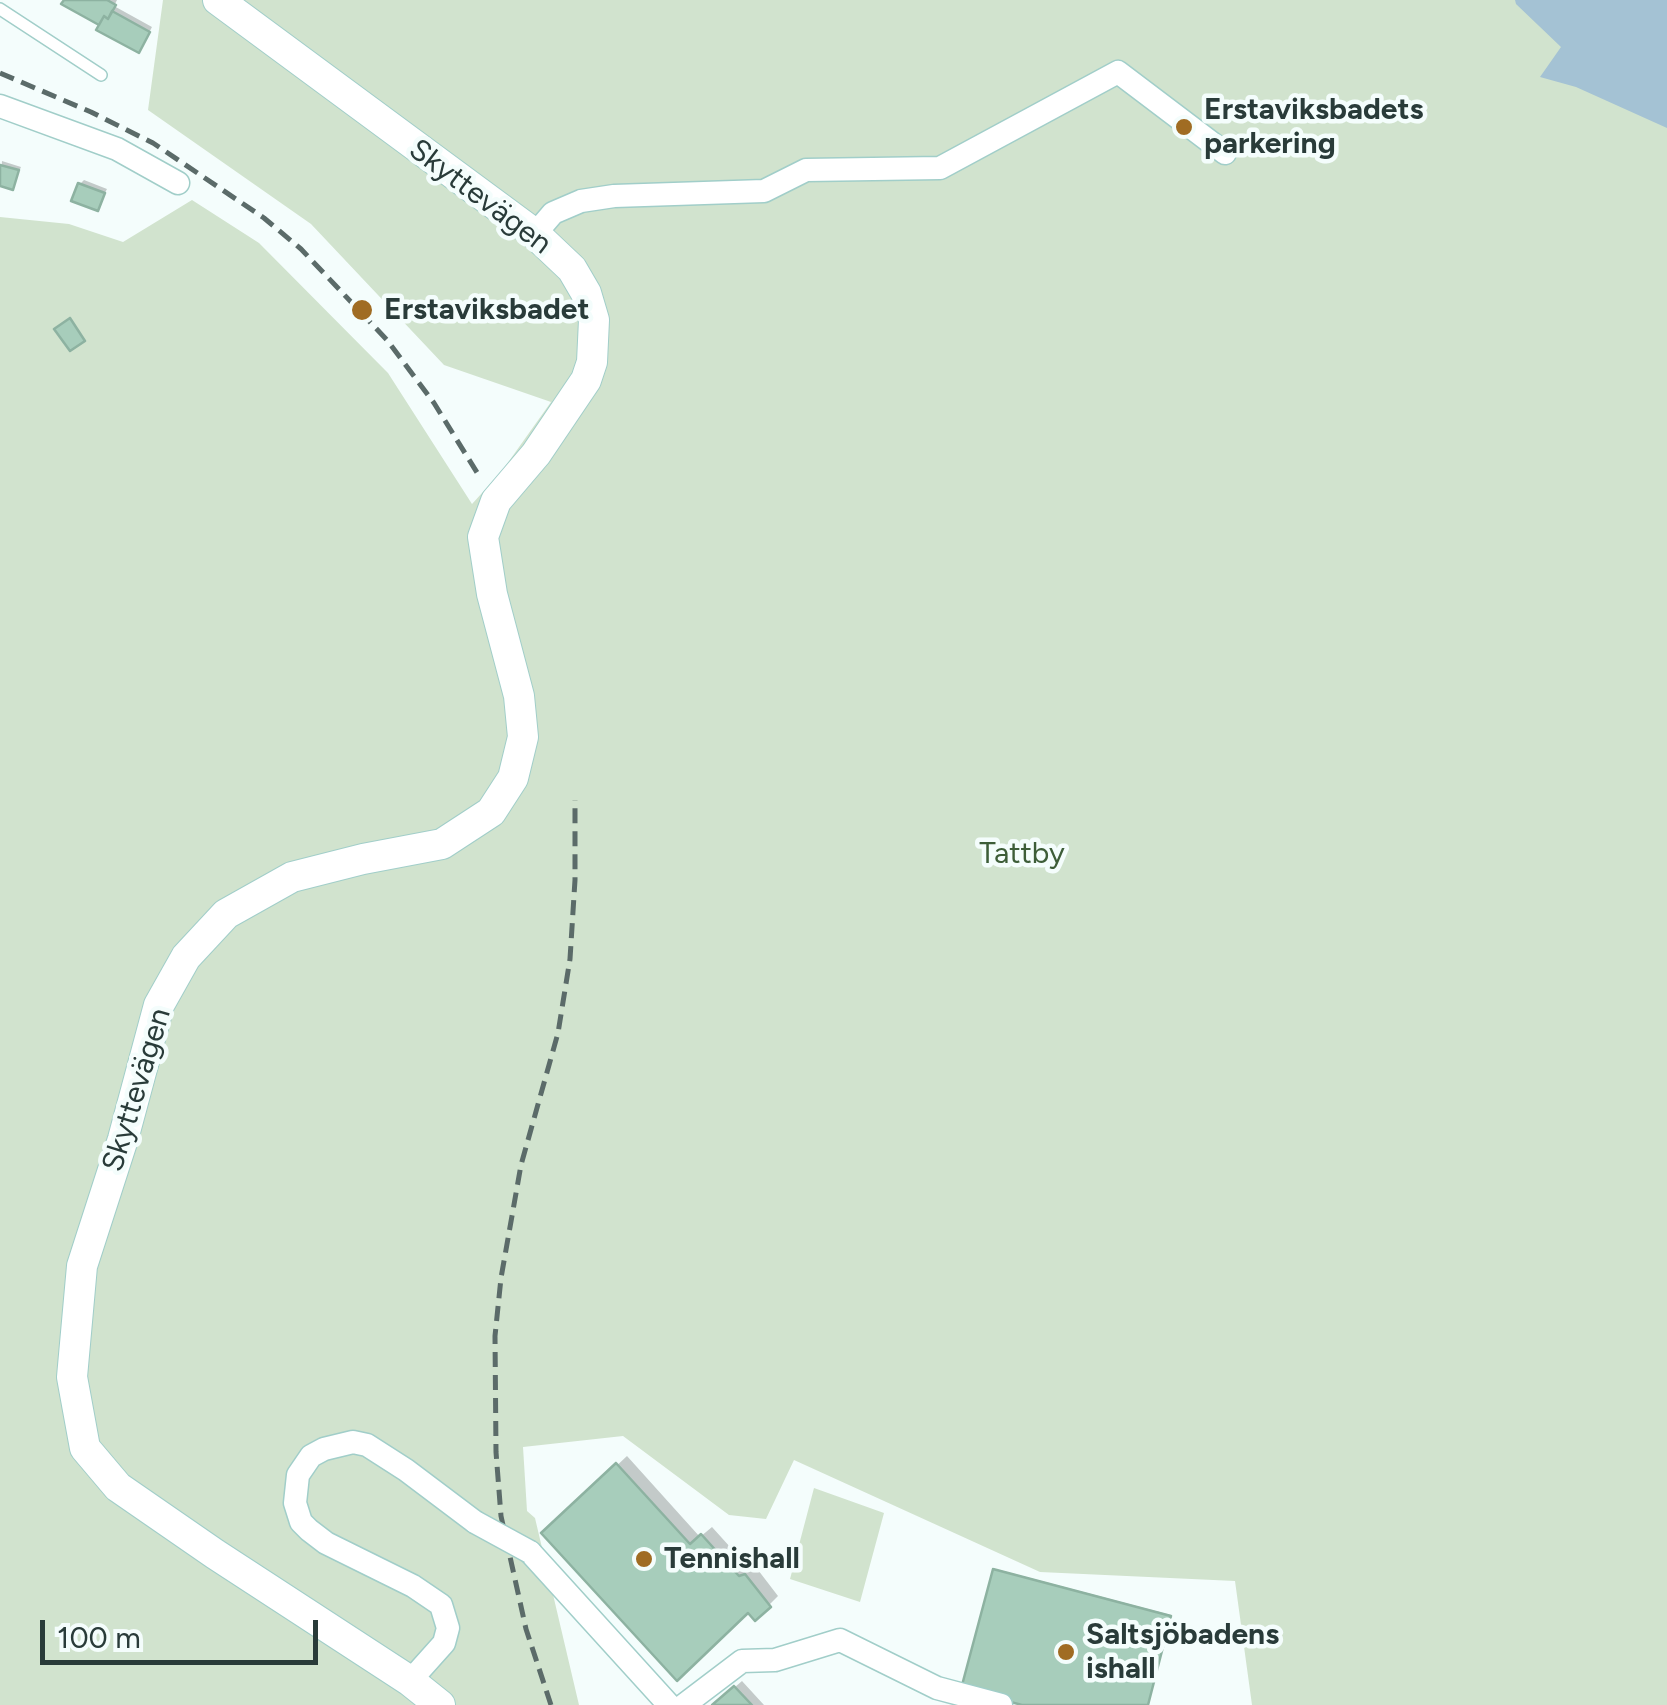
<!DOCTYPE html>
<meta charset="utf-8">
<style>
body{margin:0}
#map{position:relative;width:1667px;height:1705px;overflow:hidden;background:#f4fdfc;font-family:Figtree,sans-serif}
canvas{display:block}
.scale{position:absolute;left:40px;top:1620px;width:278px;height:45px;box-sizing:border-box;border:5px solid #293b39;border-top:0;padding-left:12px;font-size:30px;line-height:35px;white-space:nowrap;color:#293b39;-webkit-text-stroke:8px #f4fdfc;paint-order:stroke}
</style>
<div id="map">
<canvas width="1667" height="1705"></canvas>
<div class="scale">100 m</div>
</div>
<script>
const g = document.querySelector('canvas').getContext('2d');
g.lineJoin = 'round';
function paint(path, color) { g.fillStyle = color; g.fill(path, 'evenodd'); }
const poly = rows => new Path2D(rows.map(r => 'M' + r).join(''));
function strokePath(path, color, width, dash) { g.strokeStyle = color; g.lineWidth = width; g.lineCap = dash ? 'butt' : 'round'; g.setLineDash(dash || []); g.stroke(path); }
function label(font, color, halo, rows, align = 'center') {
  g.font = font + ' Figtree,sans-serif'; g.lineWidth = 9; g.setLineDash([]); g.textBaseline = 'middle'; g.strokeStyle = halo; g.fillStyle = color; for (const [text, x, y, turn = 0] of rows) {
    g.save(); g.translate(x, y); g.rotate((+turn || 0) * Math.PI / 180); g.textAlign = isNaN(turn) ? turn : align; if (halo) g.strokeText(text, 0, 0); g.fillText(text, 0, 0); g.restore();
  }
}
const green = poly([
 [163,0,1667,0,1667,1705,1252,1705,1235,1581,1040,1572,794,1460,766,1519,729,1515,623,1436,523,1447,527,1511,535,1518,579,1705,0,1705,0,217,69,224,123,242,192,200,259,243,388,373,472,504,502,471,551,402,444,365,311,224,148,110],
 [814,1488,884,1513,860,1602,790,1579]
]);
const water = poly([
 [1515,0,1667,0,1667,128,1576,87,1540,77,1561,47,1516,4]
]);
const shadow = poly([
 [66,0,117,0,114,6,152,27,142,46],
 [2,161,21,167,12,187,0,184],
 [84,180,107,189,97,208,80,184],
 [627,1456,700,1537,712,1527,750,1569,755,1566,778,1596,769,1605,749,1610,545,1533],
 [996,1569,1171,1615,1147,1705,1032,1705],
 [742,1681,764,1705,714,1705]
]);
const building = poly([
 [64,0,107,0,116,5,108,19,104,16,99,25,61,4,64,0],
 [112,11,150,32,139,53,96,30,104,16,108,19,112,11],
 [0,165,19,170,13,190,0,186,0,165],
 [78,183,105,193,98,211,71,201,78,183],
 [70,318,85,341,70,351,54,329,70,318],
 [616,1463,690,1544,701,1534,739,1576,745,1574,771,1607,755,1621,748,1613,677,1681,541,1533,616,1463],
 [993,1569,1171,1616,1148,1705,1022,1705,961,1689,993,1569],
 [734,1686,752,1705,712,1705,734,1686]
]);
const lane = poly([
 [0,9,101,75]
]);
const street = poly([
 [0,106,117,149,178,183],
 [535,234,553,213,581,201,614,196,764,191,806,170,940,168,1118,72,1225,153],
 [530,1552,669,1705],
 [410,1681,444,1643,448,1628,441,1605,413,1586,326,1543,309,1530,301,1522,295,1503,298,1475,311,1456,324,1449,353,1442,367,1445,406,1470,475,1522],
 [684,1705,742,1661,775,1660,840,1640,937,1688,1001,1705]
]);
const secondary = poly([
 [218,0,535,234,572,269,586,293,594,320,592,362,586,380,536,454,496,501,483,537,492,594,519,696,523,737,513,778,491,812,442,844,363,859,292,877,226,914,186,957,159,1005,123,1139,82,1266,72,1377,85,1448,118,1487,215,1554,410,1681,440,1705]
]);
const rail = poly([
 [0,73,91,112,153,143,264,218,301,249,387,340,434,403,481,479],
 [551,1705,526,1629,501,1516,496,1452,495,1336,501,1278,521,1165,558,1033,570,959,575,880,575,800]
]);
const streetBridge = poly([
 [475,1522,530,1552]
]);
const markers = [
 [1184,127,10,"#a06c23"],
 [362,310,12,"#a06c23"],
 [644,1559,10,"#a06c23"],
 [1066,1652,10,"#a06c23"]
];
const poiNames = [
 ["Erstaviksbadets",1204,110],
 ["parkering",1204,144],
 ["Erstaviksbadet",384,310],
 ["Tennishall",664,1559],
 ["Saltsjöbadens",1086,1635],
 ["ishall",1086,1669]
];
const streetNames = [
 ["Skyttevägen",480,197,37],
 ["Skyttevägen",137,1090,-73]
];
const parkNames = [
 ["Tattby",1022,854]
];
paint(green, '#d1e3ce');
paint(water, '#a4c2d4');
paint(shadow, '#0003');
paint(building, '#a7cdbb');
strokePath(building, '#8db2a1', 2.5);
strokePath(lane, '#a1cec9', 14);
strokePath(street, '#a1cec9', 25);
strokePath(secondary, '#a1cec9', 32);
strokePath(lane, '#fff', 11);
strokePath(street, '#fff', 22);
strokePath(secondary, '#fff', 30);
strokePath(rail, '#5b6b69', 5, [15, 8]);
strokePath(streetBridge, '#a1cec9', 25, []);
strokePath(streetBridge, '#fff', 22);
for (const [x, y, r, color] of markers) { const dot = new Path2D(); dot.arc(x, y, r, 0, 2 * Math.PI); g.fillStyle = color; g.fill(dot); strokePath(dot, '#f4fdfc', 4); }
label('bold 30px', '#293b39', '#f4fdfc', poiNames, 'left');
label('30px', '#293b39', '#f4fdfc', streetNames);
label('30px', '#3d5d38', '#f4fdfc', parkNames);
</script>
